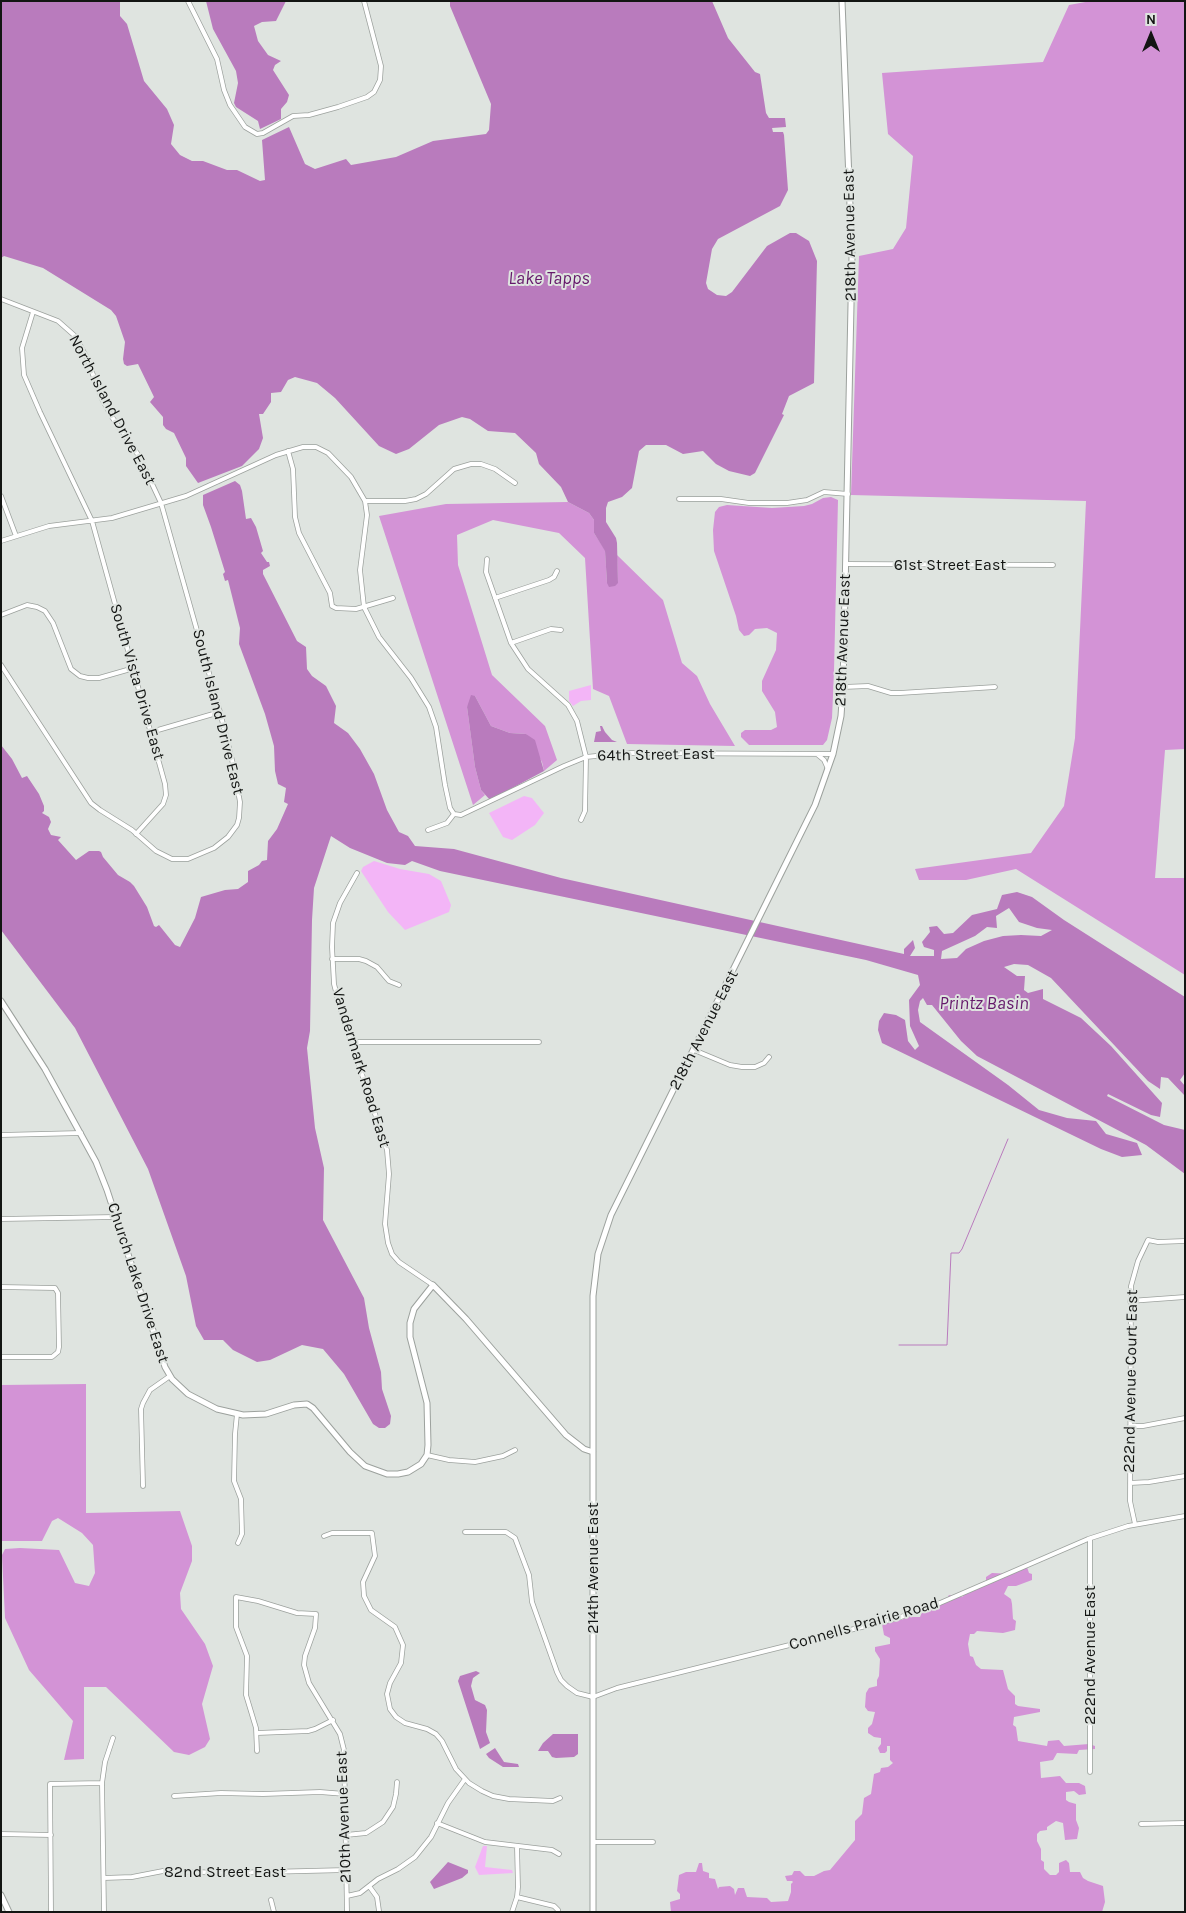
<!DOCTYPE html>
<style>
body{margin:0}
#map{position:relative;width:1186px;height:1913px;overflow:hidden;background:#dfe4e0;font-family:Karla,sans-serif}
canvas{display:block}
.frame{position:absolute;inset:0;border:2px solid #131513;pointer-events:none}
.north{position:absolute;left:1126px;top:10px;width:50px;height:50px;-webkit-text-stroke:4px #dfe4e0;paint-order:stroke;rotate:0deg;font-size:14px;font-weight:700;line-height:20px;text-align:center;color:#131513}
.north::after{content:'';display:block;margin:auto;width:18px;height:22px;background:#131513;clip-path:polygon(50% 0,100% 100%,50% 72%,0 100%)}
</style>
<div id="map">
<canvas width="1186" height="1913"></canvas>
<div class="frame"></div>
<div class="north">N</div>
</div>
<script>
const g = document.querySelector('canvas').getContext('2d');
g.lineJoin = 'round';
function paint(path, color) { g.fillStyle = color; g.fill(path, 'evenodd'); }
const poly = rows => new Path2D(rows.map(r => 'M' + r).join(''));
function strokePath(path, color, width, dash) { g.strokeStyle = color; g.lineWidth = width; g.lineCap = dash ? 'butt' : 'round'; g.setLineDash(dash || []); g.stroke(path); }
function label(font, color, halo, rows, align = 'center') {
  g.font = font + ' Karla,sans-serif'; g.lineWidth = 4; g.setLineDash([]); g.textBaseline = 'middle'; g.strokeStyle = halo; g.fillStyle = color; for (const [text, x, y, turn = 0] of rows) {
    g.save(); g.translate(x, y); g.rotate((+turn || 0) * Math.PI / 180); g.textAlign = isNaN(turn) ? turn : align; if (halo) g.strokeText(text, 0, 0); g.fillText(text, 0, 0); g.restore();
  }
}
const green = poly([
 [591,685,591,700,581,701,573,706,569,701,569,691],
 [524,796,532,798,544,813,535,825,512,840,503,837,489,813],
 [374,861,400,869,429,874,441,881,451,905,449,912,405,930,388,912,361,871,363,867],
 [483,1846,487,1846,485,1867,512,1870,513,1873,479,1875,475,1867]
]);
const forest = poly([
 [1091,1,1185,1,1185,749,1165,750,1155,878,1185,878,1185,975,1016,869,966,880,919,880,915,869,1031,853,1064,806,1075,738,1086,501,851,495,859,256,893,249,906,228,913,156,888,134,882,73,1043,62,1069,5],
 [831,497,838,500,834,671,832,718,827,740,823,745,749,745,741,737,741,733,745,730,771,730,777,727,775,712,762,691,762,681,776,650,777,633,767,628,755,629,749,635,744,636,739,630,736,616,714,551,713,530,715,512,719,507,727,505,772,508,804,506,812,504,823,498],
 [568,502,589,513,594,520,594,533,605,550,607,583,618,583,617,555,663,600,682,663,697,676,710,704,735,746,627,744,609,696,593,689,585,558,559,533,493,520,457,535,458,565,492,675,545,726,557,760,544,771,542,762,526,734,510,733,491,726,475,696,467,707,475,767,481,790,485,795,473,805,379,516,446,504],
 [86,1384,86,1513,180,1511,192,1546,192,1561,180,1593,181,1609,205,1644,213,1666,202,1704,210,1739,205,1747,189,1755,174,1752,106,1687,84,1687,84,1759,64,1760,73,1721,29,1670,5,1618,2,1555,5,1549,20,1548,59,1550,75,1583,89,1586,95,1573,93,1545,82,1533,58,1518,52,1521,42,1541,1,1541,1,1385],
 [1027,1567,1029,1573,1032,1574,1032,1580,1016,1586,1008,1586,1004,1594,1011,1599,1012,1604,1013,1619,1016,1621,1015,1630,1003,1633,977,1631,974,1634,970,1634,968,1644,970,1656,973,1657,976,1665,981,1669,1003,1670,1008,1689,1015,1696,1015,1704,1018,1706,1040,1709,1040,1712,1014,1717,1013,1725,1016,1727,1018,1741,1047,1746,1048,1741,1059,1740,1064,1746,1089,1744,1095,1746,1095,1749,1079,1750,1077,1754,1057,1753,1053,1760,1040,1762,1041,1778,1060,1776,1066,1783,1079,1783,1085,1786,1086,1794,1079,1795,1074,1791,1066,1792,1066,1800,1069,1802,1076,1804,1076,1820,1079,1828,1077,1839,1065,1840,1063,1823,1056,1821,1047,1827,1047,1830,1040,1831,1037,1834,1037,1841,1041,1849,1041,1860,1044,1862,1044,1869,1050,1875,1056,1875,1059,1872,1059,1863,1066,1860,1069,1863,1070,1872,1080,1872,1083,1878,1088,1881,1103,1886,1105,1902,1102,1912,671,1912,670,1902,680,1899,680,1894,677,1891,679,1875,686,1872,696,1872,699,1863,702,1863,703,1871,709,1873,709,1878,715,1879,718,1889,719,1887,730,1886,734,1889,735,1895,738,1888,744,1888,747,1897,767,1898,771,1902,788,1901,791,1892,791,1884,793,1882,792,1881,787,1881,785,1876,792,1875,794,1871,800,1871,805,1876,814,1876,824,1871,830,1870,855,1840,855,1821,862,1814,864,1798,871,1794,874,1774,880,1772,881,1768,888,1767,893,1763,890,1760,890,1746,887,1746,887,1751,885,1753,880,1753,878,1748,881,1744,881,1738,874,1737,868,1733,868,1728,872,1724,875,1712,868,1711,865,1707,866,1693,869,1688,877,1686,877,1680,879,1676,880,1659,875,1651,875,1647,890,1644,890,1638,884,1635,882,1624,885,1621,893,1619,902,1620,906,1617,920,1617,922,1612,929,1609,933,1602,945,1602,949,1595,962,1597,967,1593,968,1588,980,1586,986,1583,986,1577,992,1573,1013,1574,1018,1570]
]);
const water = poly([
 [1,1,120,1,120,16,127,24,144,81,167,109,174,125,171,144,180,155,192,161,203,161,227,170,237,170,260,181,265,180,262,140,289,127,305,164,315,169,346,159,351,165,396,157,433,141,486,134,489,130,491,104,450,6,450,1,712,1,728,38,755,72,760,74,766,113,769,118,785,118,786,127,772,128,773,132,783,132,784,135,788,190,780,206,718,239,712,249,706,283,708,289,717,295,726,296,732,292,767,246,790,233,796,233,809,241,817,261,814,383,789,396,782,414,784,415,755,473,750,476,729,471,716,464,703,451,683,454,666,445,646,445,639,451,632,488,622,497,608,502,606,508,606,522,616,538,617,543,618,583,615,586,609,587,607,583,605,551,594,533,594,520,589,513,568,502,561,487,539,464,536,453,515,433,488,431,470,419,462,417,439,425,409,449,396,454,379,446,335,398,317,383,295,377,288,380,281,392,271,393,271,402,263,414,259,414,263,438,259,449,242,466,198,483,186,466,186,458,174,433,166,429,163,425,163,417,150,402,154,397,138,364,127,366,124,364,123,359,125,342,116,316,111,310,43,268,4,256,1,258],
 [206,1,286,1,276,21,262,22,254,26,258,41,268,55,281,61,275,65,273,70,289,95,287,102,281,109,281,119,260,129,258,121,236,107,234,103,238,83,236,71,213,29],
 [235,481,240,485,242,491,246,519,251,518,256,527,263,551,261,553,267,562,269,562,270,566,263,570,263,574,297,641,306,647,307,669,312,676,326,686,336,706,334,723,348,733,360,749,374,774,387,810,399,832,408,836,415,846,454,849,561,878,904,954,904,949,913,940,915,948,910,956,934,956,934,950,924,947,922,942,930,932,929,927,937,926,944,934,953,933,972,915,997,909,1002,895,1017,892,1032,897,1064,920,1185,997,1185,1073,1180,1080,1185,1086,1185,1096,1168,1078,1161,1077,1160,1089,1148,1081,1051,978,1028,965,1014,964,1004,967,1017,976,1025,976,1024,990,1028,993,1043,989,1043,999,1081,1018,1111,1046,1162,1103,1160,1117,1151,1115,1108,1094,1107,1096,1164,1125,1185,1130,1185,1174,1146,1145,977,1056,961,1041,932,1005,927,1005,923,998,920,1001,918,1010,920,1022,1008,1085,1039,1110,1067,1118,1096,1121,1106,1134,1137,1143,1142,1155,1122,1157,1101,1149,882,1043,878,1030,879,1021,884,1013,896,1015,905,1020,908,1041,915,1050,919,1046,910,1026,909,1000,920,985,918,975,866,960,440,871,412,861,405,865,387,863,350,848,331,836,314,888,312,920,310,1031,307,1048,315,1128,324,1168,323,1220,364,1298,369,1328,381,1372,382,1389,391,1416,390,1424,385,1428,379,1428,373,1424,344,1374,323,1349,302,1345,270,1360,257,1362,233,1350,223,1340,204,1340,196,1326,186,1276,148,1169,75,1028,1,930,1,745,12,759,22,778,27,776,39,794,44,806,44,811,42,813,49,817,51,822,48,829,51,835,61,837,58,840,76,860,89,851,99,851,101,852,103,857,118,875,130,882,134,886,147,907,154,926,156,927,159,925,175,945,180,947,195,918,201,897,225,890,238,889,248,882,248,871,259,865,262,861,267,860,268,841,277,829,288,804,284,802,286,788,278,784,275,771,274,746,265,714,239,644,240,628,228,580,225,581,223,574,225,572,211,527,203,505,203,495],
 [1009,908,1019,922,1037,928,1052,930,1041,936,1021,935,1003,936,984,941,966,949,957,958,941,959,942,951,975,936,987,927,997,928,996,916],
 [471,695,475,696,491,726,510,733,526,734,535,740,544,771,490,800,481,790,475,767,467,707],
 [600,726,602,726,605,732,612,740,617,742,594,742,596,732,601,731],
 [476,1671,480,1673,473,1678,471,1686,475,1700,485,1705,487,1710,486,1732,490,1743,480,1749,458,1681,460,1676],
 [553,1734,578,1734,578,1754,574,1757,556,1758,552,1757,548,1751,538,1751,543,1743],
 [495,1748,504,1762,518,1764,519,1767,503,1767,489,1758,486,1754],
 [448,1862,468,1870,468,1873,462,1878,434,1889,430,1882]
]);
const stream = poly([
 [899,1345,947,1345,951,1253,959,1253,962,1249,1008,1139]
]);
const minor = poly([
 [188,1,217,59,224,90,230,105,245,127,257,134,263,133,293,116,309,115,338,107,367,97,374,92,380,80,381,66,364,1],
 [1,299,58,321,75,336,86,356,102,399,112,417,139,456,161,503,220,712,233,764,240,802,239,818,237,825,228,837,214,848,188,859,172,859,156,851,132,830,100,810,91,803,1,665],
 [33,312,22,348,24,375,40,412,92,521,165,784,166,795,163,804,136,834],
 [288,451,293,469,295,517,299,533,330,593,332,606,336,608,356,609,393,598],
 [1,496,16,536],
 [679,499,721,499,749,503,787,503,807,500,824,492,848,494],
 [365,501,367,515,360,570,364,607,379,637,411,678,429,707,436,727,445,785,450,808,454,814],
 [1,541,49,526,112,518,186,496,276,455,303,447,316,447,328,453,351,477,365,501,405,501,416,499,426,494,454,469,471,464,481,464,495,469,515,483],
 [487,559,486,572,511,643,528,669,568,705,577,721,586,757,585,811,581,820],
 [846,564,1053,565],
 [495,598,549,580,554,577,557,571],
 [1,615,27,605,37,607,45,611,53,623,71,669,80,676,88,678,99,678,134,668],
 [511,643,551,629,561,630],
 [843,687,868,686,891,693,900,693,995,687],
 [151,732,220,712],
 [818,755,824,760,828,769],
 [428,830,447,823,454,814,461,815,564,766,586,757,626,753,833,754],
 [357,873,340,903,333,923,332,947,334,984,341,1011,387,1150,389,1174,385,1224,388,1243,392,1254,399,1262,433,1285],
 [332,959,359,959,366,961,377,967,389,981,399,985],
 [351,1042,539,1042],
 [694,1050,730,1065,742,1067,755,1067,764,1063,769,1057],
 [1,1135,81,1133],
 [1,1219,115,1217],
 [1,1287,55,1288,58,1293,59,1347,58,1352,52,1357,1,1357],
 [1130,1301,1185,1297],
 [237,1414,235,1434,234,1481,241,1499,242,1534,238,1543],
 [1130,1426,1143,1426,1185,1418],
 [427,1455,449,1460,475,1462,503,1456,515,1450],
 [1130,1483,1149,1482,1185,1476],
 [143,1486,141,1409,143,1403,150,1390,170,1376],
 [1135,1524,1130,1501,1131,1286,1138,1261,1148,1240,1158,1242,1185,1241],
 [465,1532,506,1532,515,1538,529,1575,532,1602,557,1672,561,1680,567,1686,577,1693,593,1697,617,1688,898,1618,940,1603,1088,1539,1128,1526,1185,1516],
 [324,1536,332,1533,372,1533,375,1556,363,1582,364,1596,371,1610,395,1627,403,1645,401,1663,390,1683,387,1694,390,1709,396,1717,405,1723,427,1729,436,1734,442,1741,456,1769,469,1783,482,1791,493,1796,509,1799,553,1801,560,1798],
 [1090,1539,1090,1772],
 [257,1733,308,1731,315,1729,333,1720],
 [257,1751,256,1728,246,1695,247,1656,236,1627,236,1597,258,1601,297,1613,316,1614,315,1628,305,1656,304,1665,309,1683,340,1734,344,1750,347,1912],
 [174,1796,221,1793,263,1794,320,1792,345,1794],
 [437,1823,485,1842,552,1850,559,1854],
 [1141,1824,1185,1823],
 [1,1834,51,1835],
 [346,1835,366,1833,383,1822,393,1807,396,1794,397,1782],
 [593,1842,653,1842],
 [104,1878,132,1877,163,1871,226,1873,346,1870],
 [369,1886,377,1897,379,1911],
 [347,1896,360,1893,378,1879,398,1869,415,1857,431,1837,448,1803,465,1779],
 [517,1897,554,1906,558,1910],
 [271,1900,274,1912],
 [51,1912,50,1784,102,1783],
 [104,1912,102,1783,105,1762,113,1738],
 [512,1912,517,1897,518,1887,517,1847]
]);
const tertiary = poly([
 [1,1001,45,1069,96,1162,107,1190,165,1367,172,1379,188,1394,217,1409,243,1415,266,1414,294,1405,307,1404,313,1408,350,1452,365,1466,387,1474,398,1474,408,1472,421,1464,427,1455,428,1445,427,1403,410,1337,410,1323,414,1309,433,1285,466,1319,566,1435,584,1449,593,1452],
 [1,1895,9,1912],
 [593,1912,593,1296,598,1254,611,1215,815,805,833,754,841,716,843,687,852,257,842,1]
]);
const streetNames = [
 ["218th Avenue East",850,235,-91],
 ["North Island Drive East",112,410,62],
 ["61st Street East",950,565],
 ["218th Avenue East",843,640,-88],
 ["South Vista Drive East",137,682,74],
 ["South Island Drive East",218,712,76],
 ["64th Street East",656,755,-1],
 ["218th Avenue East",704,1030,-63],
 ["Vandermark Road East",361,1068,73],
 ["Church Lake Drive East",138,1283,72],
 ["222nd Avenue Court East",1131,1381,-89],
 ["214th Avenue East",593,1568,-90],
 ["Connells Prairie Road",864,1624,-16],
 ["222nd Avenue East",1090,1655,-90],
 ["210th Avenue East",344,1817,-92],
 ["82nd Street East",225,1872]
];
const waterNames = [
 ["Lake Tapps",549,279],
 ["Printz Basin",984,1004]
];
paint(green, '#f3b5f7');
paint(forest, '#d393d6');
paint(water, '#b97bbd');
strokePath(stream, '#b97bbd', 1);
strokePath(minor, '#9ca19d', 5.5);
strokePath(tertiary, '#9ca19d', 7);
strokePath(minor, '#fff', 4);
strokePath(tertiary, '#fff', 5);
label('16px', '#131513', '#dfe4e0', streetNames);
label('italic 18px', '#65196b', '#dfe4e0', waterNames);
</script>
